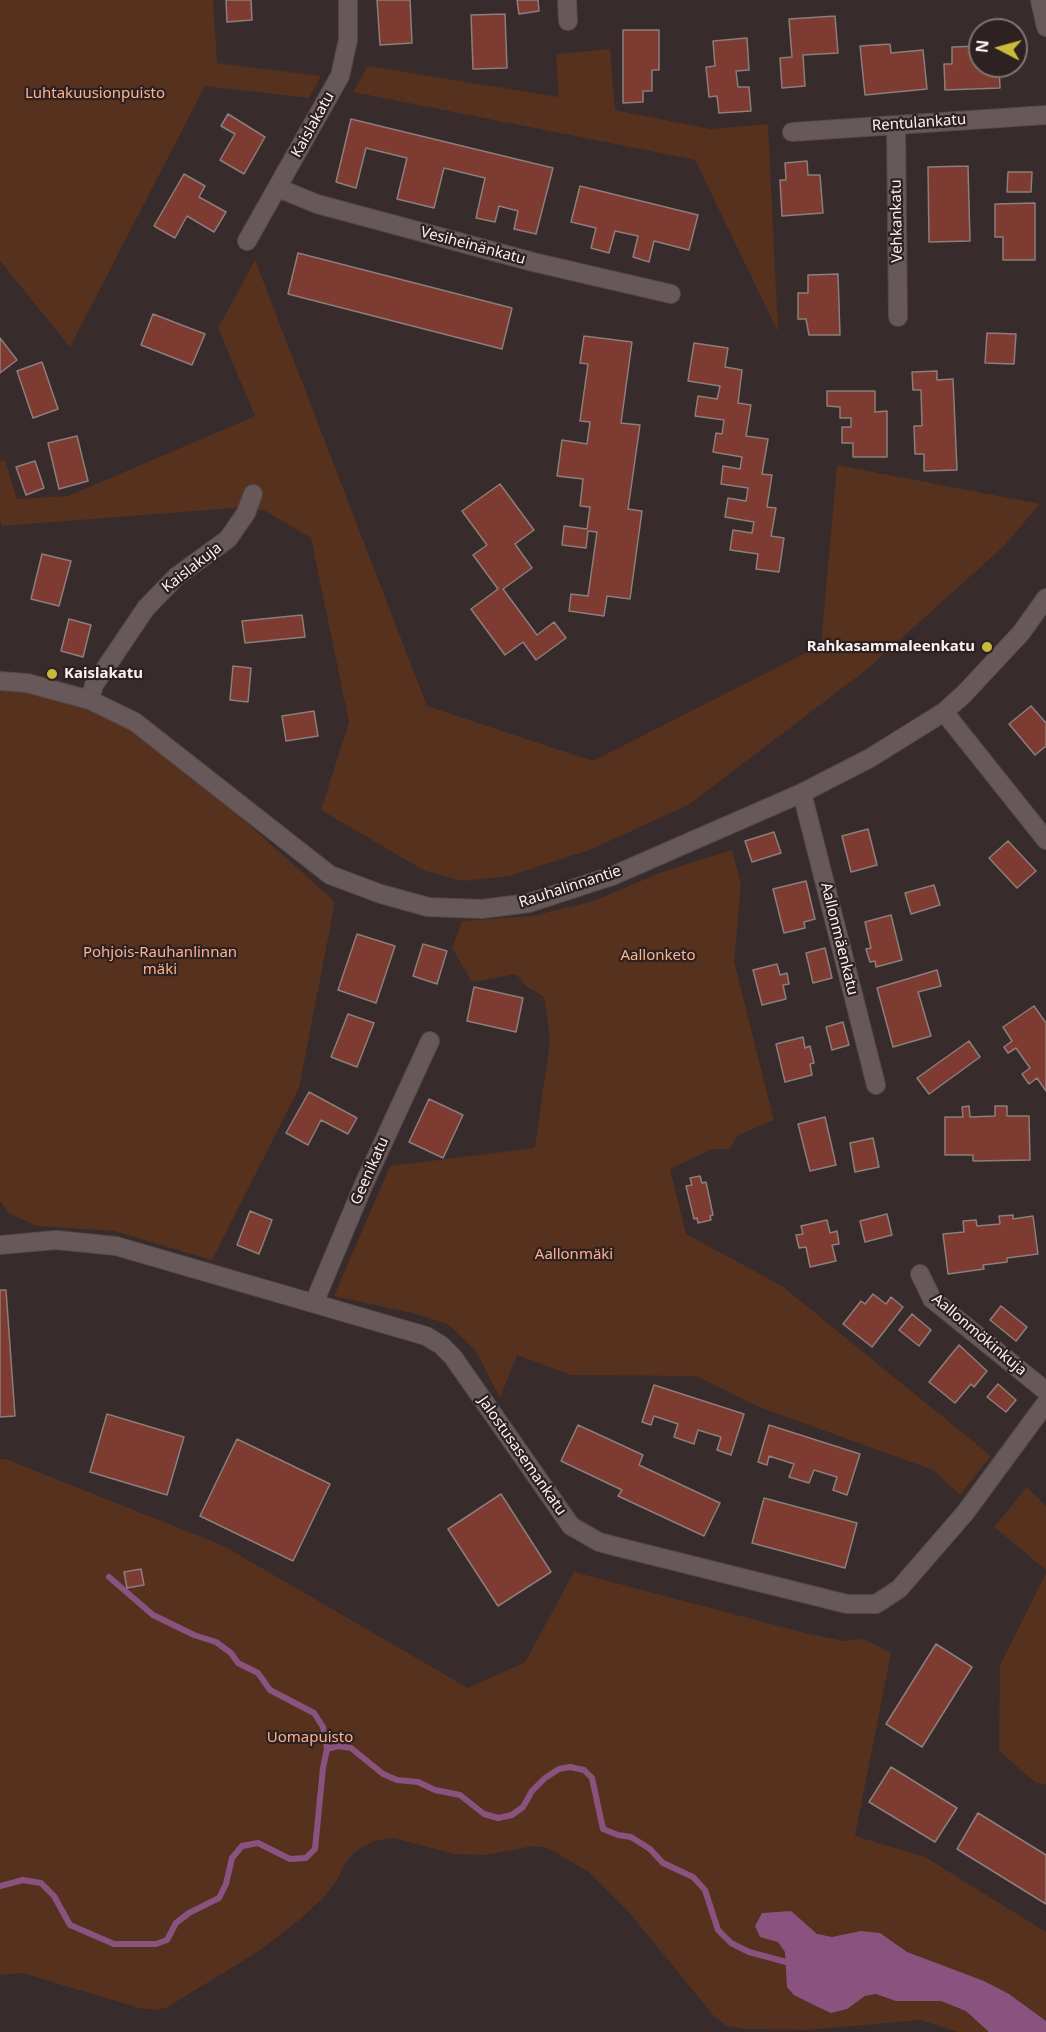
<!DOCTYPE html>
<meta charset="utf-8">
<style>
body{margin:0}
#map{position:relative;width:1046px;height:2032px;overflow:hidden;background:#372b2c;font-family:"Noto Sans",sans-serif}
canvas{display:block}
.north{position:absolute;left:968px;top:18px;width:60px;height:60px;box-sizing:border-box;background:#2d2122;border:2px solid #7f7575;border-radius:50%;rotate:276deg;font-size:16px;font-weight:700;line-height:24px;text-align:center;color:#faf2f2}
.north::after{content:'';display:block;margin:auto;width:21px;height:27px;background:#caba3a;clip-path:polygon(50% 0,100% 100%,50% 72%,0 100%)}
</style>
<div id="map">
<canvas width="1046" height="2032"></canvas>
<div class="north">N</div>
</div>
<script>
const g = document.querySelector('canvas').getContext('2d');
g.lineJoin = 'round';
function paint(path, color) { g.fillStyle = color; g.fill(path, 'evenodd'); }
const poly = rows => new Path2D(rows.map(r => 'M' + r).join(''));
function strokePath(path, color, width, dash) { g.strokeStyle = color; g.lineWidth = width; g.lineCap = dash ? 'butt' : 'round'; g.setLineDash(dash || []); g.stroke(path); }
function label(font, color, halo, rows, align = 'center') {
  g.font = font + ' "Noto Sans",sans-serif'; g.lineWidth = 4.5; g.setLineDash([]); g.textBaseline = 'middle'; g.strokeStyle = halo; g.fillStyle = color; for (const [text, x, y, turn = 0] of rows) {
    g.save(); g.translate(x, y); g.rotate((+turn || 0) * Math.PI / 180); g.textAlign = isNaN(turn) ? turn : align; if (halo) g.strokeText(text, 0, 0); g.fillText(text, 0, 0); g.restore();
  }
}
const green = poly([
 [0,0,213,0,217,63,321,76,309,98,205,86,70,347,0,261],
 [610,49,615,110,710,129,768,124,778,332,695,160,353,92,368,66,559,97,556,54],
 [255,260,427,706,593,761,821,645,837,465,1040,504,1004,546,865,671,688,805,592,849,510,876,463,881,425,871,321,810,349,722,311,538,264,510,234,508,2,526,0,520,0,461,5,460,17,499,68,496,255,416,218,328],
 [0,681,135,722,335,902,299,1088,212,1260,114,1231,37,1226,10,1214,0,1201],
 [732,850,741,884,734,961,774,1120,737,1136,730,1149,712,1149,670,1169,686,1234,782,1286,991,1456,960,1495,933,1470,759,1407,696,1376,571,1375,517,1355,500,1398,476,1351,448,1324,412,1313,334,1296,390,1166,535,1148,550,1040,544,997,526,986,516,974,472,982,452,948,462,921,532,916,594,901,662,872],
 [0,1459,6,1459,222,1545,468,1688,525,1662,574,1572,809,1634,844,1641,864,1639,891,1653,855,1836,925,1857,1046,1932,1046,2032,958,2032,920,2020,808,2030,744,2029,727,2026,713,2015,628,1911,590,1873,548,1848,533,1846,486,1855,454,1854,394,1838,374,1841,356,1851,345,1863,336,1882,322,1899,299,1920,259,1951,166,2008,155,2010,139,2008,22,1973,0,1975],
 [1027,1487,1046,1506,1046,1570,994,1527],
 [1046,1573,1046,1784,1036,1783,999,1751,1000,1666]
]);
const water = poly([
 [791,1911,817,1934,832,1937,861,1931,880,1933,907,1952,984,1981,1009,1994,1046,2021,1046,2032,989,2032,966,2011,941,2001,896,2001,876,1994,865,1996,847,2009,831,2013,818,2007,794,1995,787,1987,785,1952,778,1942,760,1937,755,1926,762,1913]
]);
const stream = poly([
 [109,1577,153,1615,194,1635,216,1642,231,1653,238,1663,258,1673,270,1690,314,1713,323,1727,327,1749],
 [0,1886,23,1880,41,1883,54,1896,70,1925,114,1944,156,1944,167,1940,176,1923,189,1913,219,1898,226,1884,232,1858,242,1846,258,1843,290,1859,306,1858,315,1849,323,1768,327,1749,338,1746,351,1748,383,1774,397,1780,418,1782,435,1790,460,1795,484,1814,498,1818,512,1815,523,1807,532,1791,545,1778,559,1769,570,1767,584,1770,592,1778,603,1829,618,1835,631,1837,650,1849,663,1863,693,1877,705,1890,718,1930,731,1943,749,1952,790,1963]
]);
const building = poly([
 [226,0,251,0,252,20,227,22,226,0],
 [377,0,410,0,412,43,380,45,377,0],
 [517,0,538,0,539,11,519,14,517,0],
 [505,14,507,68,473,69,471,15,505,14],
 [835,16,838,53,803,55,805,86,782,88,780,58,792,57,789,19,835,16],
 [623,30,659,30,659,70,652,70,652,91,643,91,643,102,623,103,623,30],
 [747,38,749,70,736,71,738,87,749,87,751,111,719,113,717,96,709,97,706,67,715,66,713,41,747,38],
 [890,44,891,53,923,50,927,89,865,95,860,46,890,44],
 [980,46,980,66,999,66,1000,88,945,90,944,64,952,64,952,47,980,46],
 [228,114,265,137,244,174,220,160,235,134,221,126,228,114],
 [351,119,553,168,536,234,514,229,518,211,499,206,495,222,476,218,485,178,444,168,434,208,397,199,407,158,366,148,356,188,336,182,351,119],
 [807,161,808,175,820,175,823,213,782,216,780,180,786,180,785,163,807,161],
 [968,166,970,241,929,242,928,167,968,166],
 [1008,172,1032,172,1031,192,1007,192,1008,172],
 [184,174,205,186,199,197,226,212,214,232,187,216,175,238,154,226,184,174],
 [580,186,698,215,689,250,654,241,649,262,633,257,638,236,615,231,609,253,591,248,596,228,571,222,580,186],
 [1035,203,1035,260,1003,260,1003,237,995,237,995,204,1035,203],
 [298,253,512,308,502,349,288,294,298,253],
 [838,274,840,335,809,335,806,319,798,319,798,293,808,293,808,275,838,274],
 [153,314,205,334,192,365,141,345,153,314],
 [987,333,1016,334,1014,364,985,363,987,333],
 [584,336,632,342,621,423,640,425,628,509,642,511,630,599,607,596,604,616,569,611,571,594,588,596,597,532,588,531,586,548,562,545,564,526,587,529,590,507,580,506,583,479,557,476,562,440,587,444,590,422,580,421,588,364,580,363,584,336],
 [0,338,17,360,0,373,0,338],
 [694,343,728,348,725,367,742,370,738,403,751,405,746,436,768,439,762,474,772,475,767,507,776,508,771,536,784,538,779,572,756,569,758,554,730,550,733,530,752,533,754,522,725,517,728,498,746,501,748,488,721,484,723,466,740,469,742,457,713,452,716,433,722,434,724,420,695,416,698,396,717,399,720,386,688,381,694,343],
 [42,362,58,409,33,418,17,371,42,362],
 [937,371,937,380,953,379,957,470,924,471,924,454,915,454,914,426,922,426,921,390,913,390,912,372,937,371],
 [827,391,875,391,875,412,887,411,887,457,853,457,853,443,842,443,842,427,851,427,851,418,840,418,840,407,827,406,827,391],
 [77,436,88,481,59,489,48,443,77,436],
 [35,461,44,488,26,495,16,467,35,461],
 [500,484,534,530,515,544,532,568,503,589,537,635,554,622,566,638,536,660,523,642,505,655,471,609,498,589,473,555,487,545,462,511,500,484],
 [42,554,71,561,59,606,31,599,42,554],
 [302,615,305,637,245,643,242,621,302,615],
 [69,619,91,625,83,657,61,651,69,619],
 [233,666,251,668,248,702,230,700,233,666],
 [1031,706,1046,723,1046,746,1035,755,1009,724,1031,706],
 [314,711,318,736,286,741,282,716,314,711],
 [868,829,877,865,851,872,842,836,868,829],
 [774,832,781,853,752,862,745,841,774,832],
 [1008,841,1036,871,1017,888,989,858,1008,841],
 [806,881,815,919,804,922,805,928,784,933,773,889,806,881],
 [934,885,940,905,911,914,905,893,934,885],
 [891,915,902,960,876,967,875,961,870,962,866,949,871,948,865,922,891,915],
 [357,934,395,946,376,1003,338,990,357,934],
 [423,944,447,951,437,984,413,976,423,944],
 [825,948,832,978,813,983,806,953,825,948],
 [777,964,780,975,787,973,789,984,783,985,786,999,762,1005,753,970,777,964],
 [937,970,941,986,918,992,931,1036,893,1047,877,988,937,970],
 [474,987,523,998,516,1032,467,1021,474,987],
 [1034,1006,1046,1023,1046,1091,1037,1078,1029,1084,1022,1074,1030,1068,1016,1048,1008,1053,1004,1047,1012,1041,1003,1027,1034,1006],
 [348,1014,374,1023,357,1067,331,1057,348,1014],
 [843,1022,849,1045,832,1050,826,1027,843,1022],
 [803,1037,805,1048,810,1046,814,1063,810,1064,812,1075,785,1082,776,1044,803,1037],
 [969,1041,980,1057,929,1094,917,1078,969,1041],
 [309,1092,357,1118,348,1134,321,1120,308,1145,286,1133,309,1092],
 [429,1099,463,1115,443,1158,409,1142,429,1099],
 [969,1106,970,1117,995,1116,995,1106,1007,1106,1007,1116,1029,1116,1030,1160,973,1161,973,1155,945,1155,945,1117,963,1117,962,1107,969,1106],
 [825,1117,836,1165,810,1171,798,1124,825,1117],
 [873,1138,879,1167,855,1172,850,1143,873,1138],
 [700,1176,702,1183,706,1182,713,1215,710,1216,711,1220,698,1223,697,1218,694,1219,686,1186,692,1185,690,1178,700,1176],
 [250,1211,272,1220,259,1254,237,1245,250,1211],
 [887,1214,892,1235,865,1242,860,1221,887,1214],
 [1013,1215,1013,1219,1033,1216,1038,1254,1007,1258,1007,1262,983,1265,984,1269,948,1274,943,1234,964,1232,963,1221,976,1220,977,1226,1000,1224,999,1216,1013,1215],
 [827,1220,830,1233,837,1231,839,1244,832,1245,836,1261,810,1267,806,1247,799,1248,796,1235,803,1234,801,1226,827,1220],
 [0,1290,6,1290,15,1416,0,1417,0,1290],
 [873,1294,886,1304,891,1297,903,1307,872,1347,843,1324,861,1301,865,1304,873,1294],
 [1001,1306,1027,1327,1016,1341,990,1320,1001,1306],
 [912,1314,931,1330,919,1346,899,1330,912,1314],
 [959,1345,987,1371,974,1387,971,1384,955,1403,929,1382,959,1345],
 [998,1384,1016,1400,1006,1412,987,1397,998,1384],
 [654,1385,744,1414,731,1455,717,1450,721,1437,698,1430,694,1444,674,1437,678,1424,654,1416,651,1425,642,1422,654,1385],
 [107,1414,184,1437,167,1495,90,1472,107,1414],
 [578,1425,643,1455,639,1465,720,1503,704,1536,618,1496,622,1490,561,1461,578,1425],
 [769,1425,860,1454,847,1495,833,1490,837,1477,814,1470,809,1483,789,1477,794,1464,769,1456,767,1465,758,1462,769,1425],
 [237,1439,330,1484,293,1561,200,1516,237,1439],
 [501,1494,551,1572,498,1606,448,1529,501,1494],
 [764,1498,857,1523,845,1568,752,1543,764,1498],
 [141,1569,144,1585,127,1588,124,1572,141,1569],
 [936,1644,972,1667,922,1747,886,1724,936,1644],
 [891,1767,957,1808,935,1842,869,1802,891,1767],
 [978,1813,1046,1855,1046,1904,957,1849,978,1813]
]);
const minor = poly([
 [567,0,568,21],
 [896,125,898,317],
 [792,132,1046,115],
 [278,188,317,204,533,262,671,294],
 [247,241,340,76,348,40,348,0],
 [90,700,94,685,146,608,177,576,228,539,246,513,253,494],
 [944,712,1046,840],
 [802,793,876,1085],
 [0,1245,56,1240,116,1246,426,1336,441,1345,453,1357,571,1526,599,1542,614,1546,847,1604,876,1604,899,1589,965,1513,1046,1403],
 [920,1274,932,1299,1046,1391],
 [314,1303,364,1184,430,1041]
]);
const tertiary = poly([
 [1040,0,1046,27],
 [0,681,27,683,90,700,135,722,330,875,381,894,428,907,482,909,529,903,612,876,802,793,870,758,944,712,964,694,1021,633,1046,598]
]);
const markers = [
 [987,647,6,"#caba3a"],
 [52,674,6,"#caba3a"]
];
const parkNames = [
 ["Luhtakuusionpuisto",95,94],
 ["Pohjois-Rauhanlinnan",160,953],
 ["mäki",160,970],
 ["Aallonketo",658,956],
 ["Aallonmäki",574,1255],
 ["Uomapuisto",310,1738]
];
const streetNames = [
 ["Rentulankatu",919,123,-4],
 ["Kaislakatu",313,125,-61],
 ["Vehkankatu",897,221,-91],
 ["Vesiheinänkatu",473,246,15],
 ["Kaislakuja",192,568,-38],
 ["Rauhalinnantie",570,887,-18],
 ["Aallonmäenkatu",839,939,76],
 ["Geenikatu",370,1171,-66],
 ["Aallonmökinkuja",979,1335,40],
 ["Jalostusasemankatu",522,1456,55]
];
const poiNames = [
 ["Rahkasammaleenkatu",975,647],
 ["Kaislakatu",64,674,"left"]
];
paint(green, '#56311e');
paint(water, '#8a537f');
strokePath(stream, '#8a537f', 6);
paint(building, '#7e3b32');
strokePath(building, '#8c7e7b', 1.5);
strokePath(minor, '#534949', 20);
strokePath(tertiary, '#534949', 20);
strokePath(minor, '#67585a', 18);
strokePath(tertiary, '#67585a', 18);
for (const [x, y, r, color] of markers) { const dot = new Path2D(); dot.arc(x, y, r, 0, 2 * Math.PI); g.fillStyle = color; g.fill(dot); strokePath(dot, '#2d2122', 2); }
label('15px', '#fcb28d', '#2d2122', parkNames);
label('15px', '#faf2f2', '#2d2122', streetNames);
label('bold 15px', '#faf2f2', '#2d2122', poiNames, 'right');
</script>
